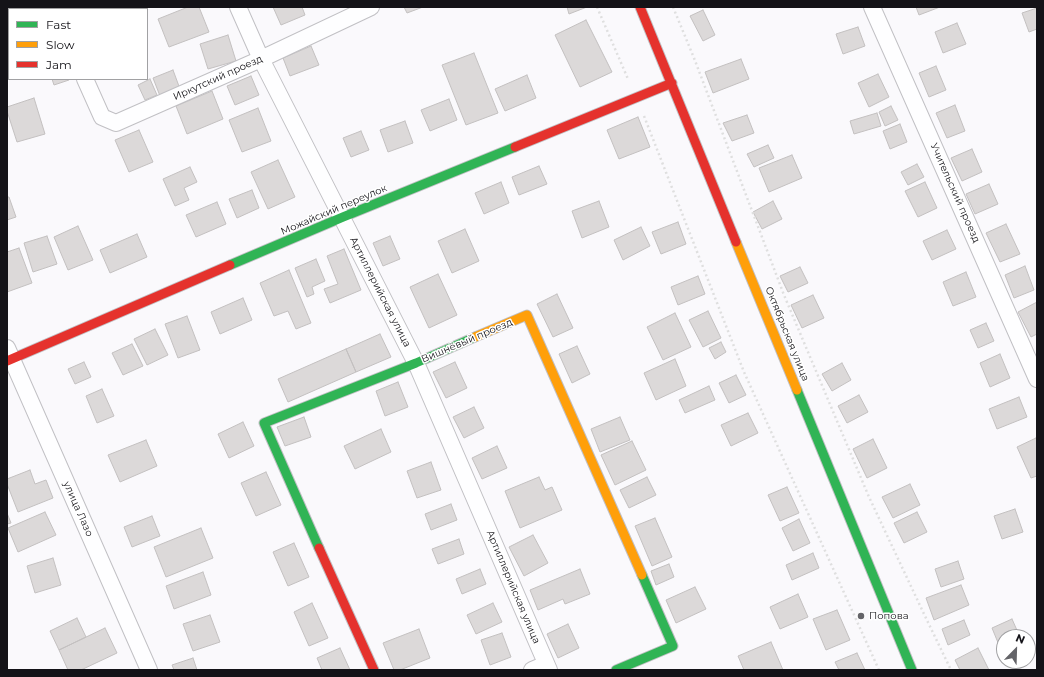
<!DOCTYPE html>
<meta charset="utf-8">
<style>
body{margin:0}
#map{position:relative;width:1044px;height:677px;overflow:hidden;background:#faf9fc;font-family:Montserrat,sans-serif}
canvas{display:block}
.frame{position:absolute;inset:0;border:8px solid #141318;pointer-events:none}
.legend{position:absolute;left:8px;top:8px;width:140px;height:72px;box-sizing:border-box;background:#fff;border:1px solid #a1a1a3;margin:0;padding:5px 7px;list-style:none;font-size:12px;color:#141318}
.legend li{display:flex;align-items:center;gap:8px;height:20px}
.legend b{width:20px;border:1px solid #a1a1a3}
.north{position:absolute;left:996px;top:629px;width:40px;height:40px;box-sizing:border-box;background:#fff;border:1px solid #a1a1a3;border-radius:50%;rotate:23deg;font-size:11px;font-weight:700;line-height:16px;text-align:center;color:#141318}
.north::after{content:'';display:block;margin:auto;width:14px;height:18px;background:#646468;clip-path:polygon(50% 0,100% 100%,50% 72%,0 100%)}
</style>
<div id="map">
<canvas width="1044" height="677"></canvas>
<div class="frame"></div>
<ul class="legend">
<li><b style="height:5px;background:#30b455"></b>Fast</li>
<li><b style="height:5px;background:#ff9f0a"></b>Slow</li>
<li><b style="height:5px;background:#e5322d"></b>Jam</li>
</ul>
<div class="north">N</div>
</div>
<script>
const g = document.querySelector('canvas').getContext('2d');
g.lineJoin = 'round';
function paint(path, color) { g.fillStyle = color; g.fill(path, 'evenodd'); }
const poly = rows => new Path2D(rows.map(r => 'M' + r).join(''));
function strokePath(path, color, width, dash) { g.strokeStyle = color; g.lineWidth = width; g.lineCap = dash ? 'butt' : 'round'; g.setLineDash(dash || []); g.stroke(path); }
function label(font, color, halo, rows, align = 'center') {
  g.font = font + ' Montserrat,sans-serif'; g.lineWidth = 3; g.setLineDash([]); g.textBaseline = 'middle'; g.strokeStyle = halo; g.fillStyle = color; for (const [text, x, y, turn = 0] of rows) {
    g.save(); g.translate(x, y); g.rotate((+turn || 0) * Math.PI / 180); g.textAlign = isNaN(turn) ? turn : align; if (halo) g.strokeText(text, 0, 0); g.fillText(text, 0, 0); g.restore();
  }
}
const building = poly([
 [7,7,30,7,31,9,9,9,9,24,7,19,7,7],
 [188,7,199,7,209,32,169,47,158,19,188,7],
 [273,7,302,7,305,15,281,25,273,7],
 [404,7,423,7,407,13,404,7],
 [567,7,587,7,569,14,567,7],
 [916,7,940,7,919,15,916,7],
 [1037,8,1037,29,1029,32,1022,13,1037,8],
 [703,10,715,35,703,41,690,16,703,10],
 [586,20,612,72,580,87,555,35,586,20],
 [957,23,966,44,943,53,935,32,957,23],
 [858,27,865,46,843,54,836,34,858,27],
 [228,35,236,61,208,69,200,44,228,35],
 [311,46,319,65,290,76,283,58,311,46],
 [474,53,498,113,466,125,442,65,474,53],
 [741,59,749,79,713,93,705,72,741,59],
 [936,66,946,90,929,97,919,73,936,66],
 [173,70,180,89,160,96,153,78,173,70],
 [878,74,889,97,869,107,858,83,878,74],
 [527,75,536,98,505,111,495,89,527,75],
 [251,76,259,95,235,105,227,86,251,76],
 [52,79,69,79,69,80,54,85,52,79],
 [150,79,157,95,145,100,138,85,150,79],
 [212,91,223,119,187,134,176,106,212,91],
 [34,98,45,134,17,142,7,111,7,107,34,98],
 [449,99,457,120,430,131,421,110,449,99],
 [955,105,965,131,947,138,936,113,955,105],
 [891,106,898,120,885,126,879,112,891,106],
 [258,108,271,141,242,152,229,120,258,108],
 [877,113,881,126,854,134,850,121,877,113],
 [747,115,754,133,732,141,723,123,747,115],
 [638,117,650,147,619,159,607,130,638,117],
 [405,121,413,143,388,152,380,130,405,121],
 [900,124,907,142,890,149,883,131,900,124],
 [139,130,153,162,129,172,115,140,139,130],
 [361,131,369,150,351,157,343,138,361,131],
 [768,145,774,158,754,167,747,154,768,145],
 [972,149,982,172,962,181,951,158,972,149],
 [792,155,802,178,769,192,759,168,792,155],
 [278,160,295,197,268,209,251,172,278,160],
 [917,164,924,177,908,185,901,172,917,164],
 [539,166,547,184,519,195,512,177,539,166],
 [190,167,197,182,184,188,189,200,175,206,163,179,190,167],
 [501,182,509,203,484,214,475,193,501,182],
 [925,182,937,208,918,217,905,191,925,182],
 [989,184,998,204,975,214,966,194,989,184],
 [252,190,259,208,237,218,229,199,252,190],
 [7,197,9,197,16,217,7,220,7,197],
 [599,201,609,227,582,238,572,211,599,201],
 [773,201,782,219,762,229,753,212,773,201],
 [217,202,226,224,196,237,186,215,217,202],
 [678,222,686,244,661,254,652,232,678,222],
 [1006,224,1020,254,1000,262,986,233,1006,224],
 [78,226,93,260,68,270,54,237,78,226],
 [641,227,650,246,623,260,614,240,641,227],
 [465,229,479,261,452,273,438,241,465,229],
 [947,230,956,249,932,260,923,241,947,230],
 [137,234,147,257,110,273,100,250,137,234],
 [47,236,57,264,33,272,24,243,47,236],
 [390,236,400,259,383,266,373,243,390,236],
 [19,248,32,283,7,292,7,252,19,248],
 [344,249,361,290,330,303,324,289,338,284,327,256,344,249],
 [316,259,325,281,312,287,314,294,307,297,295,268,316,259],
 [1025,266,1034,290,1014,298,1005,275,1025,266],
 [800,267,808,283,788,292,780,276,800,267],
 [289,270,311,323,296,329,288,311,274,316,260,283,289,270],
 [966,272,976,297,953,306,943,282,966,272],
 [438,274,457,315,429,328,410,287,438,274],
 [698,276,705,294,678,305,671,287,698,276],
 [557,294,573,328,553,337,537,304,557,294],
 [813,295,824,318,802,328,791,305,813,295],
 [243,298,252,320,220,334,211,312,243,298],
 [1037,302,1037,334,1031,337,1018,312,1037,302],
 [708,311,721,338,703,347,689,320,708,311],
 [675,313,691,347,663,360,647,327,675,313],
 [187,316,200,350,178,358,165,324,187,316],
 [986,323,994,341,978,348,970,330,986,323],
 [155,329,168,355,147,365,134,339,155,329],
 [380,334,391,357,356,372,346,349,380,334],
 [721,342,726,352,715,359,709,348,721,342],
 [132,344,143,366,123,375,112,353,132,344],
 [577,346,590,374,572,383,559,354,577,346],
 [346,349,356,372,288,402,278,379,346,349],
 [1000,354,1010,378,990,387,980,363,1000,354],
 [675,359,686,386,656,400,644,373,675,359],
 [84,362,91,377,75,384,68,369,84,362],
 [455,362,467,388,446,398,433,372,455,362],
 [842,363,851,380,832,391,822,374,842,363],
 [736,375,746,395,729,403,719,383,736,375],
 [398,382,408,407,385,416,376,391,398,382],
 [709,386,715,400,685,413,679,400,709,386],
 [102,389,114,416,97,423,86,396,102,389],
 [859,395,868,412,847,423,838,406,859,395],
 [1019,397,1027,417,997,429,989,409,1019,397],
 [474,407,484,428,464,438,453,417,474,407],
 [748,413,758,433,731,446,721,425,748,413],
 [304,417,311,437,285,446,277,427,304,417],
 [620,417,630,440,600,452,591,429,620,417],
 [243,422,254,446,229,458,218,434,243,422],
 [381,429,391,452,355,469,344,446,381,429],
 [1036,438,1037,440,1037,476,1031,478,1017,447,1036,438],
 [873,439,887,468,867,478,853,449,873,439],
 [146,440,157,466,120,482,108,455,146,440],
 [632,441,646,470,615,485,601,455,632,441],
 [497,446,507,468,482,479,472,458,497,446],
 [431,462,441,490,417,498,407,471,431,462],
 [30,470,35,484,46,480,53,498,18,512,7,484,7,479,30,470],
 [266,472,281,505,256,516,241,483,266,472],
 [539,477,545,490,552,487,562,510,520,528,505,491,539,477],
 [647,477,656,495,629,508,620,490,647,477],
 [910,484,920,505,893,518,882,497,910,484],
 [787,487,799,513,780,521,768,495,787,487],
 [451,504,457,520,431,530,425,514,451,504],
 [1015,509,1023,532,1002,539,994,516,1015,509],
 [45,512,56,535,18,552,8,528,45,512],
 [917,512,927,532,904,543,894,523,917,512],
 [7,513,11,523,7,524,7,513],
 [152,516,160,536,132,547,124,527,152,516],
 [655,518,672,557,652,566,635,526,655,518],
 [799,519,810,543,793,551,782,528,799,519],
 [201,528,213,558,166,577,154,547,201,528],
 [533,535,548,563,524,576,509,547,533,535],
 [459,539,464,554,438,564,432,549,459,539],
 [294,543,309,577,288,586,273,552,294,543],
 [813,553,819,568,792,580,786,565,813,553],
 [53,558,61,585,35,593,27,566,53,558],
 [958,561,964,579,941,587,935,569,958,561],
 [669,564,674,577,656,585,651,571,669,564],
 [480,569,486,584,462,594,456,579,480,569],
 [580,569,590,594,565,604,563,599,538,610,530,590,580,569],
 [203,572,211,595,174,609,166,586,203,572],
 [961,585,969,605,934,620,926,598,961,585],
 [695,587,706,609,676,623,666,600,695,587],
 [798,594,808,617,780,629,770,607,798,594],
 [312,603,328,638,309,646,294,612,312,603],
 [493,603,502,622,476,634,467,615,493,603],
 [837,610,850,640,826,650,813,619,837,610],
 [210,615,220,642,193,651,183,624,210,615],
 [77,618,86,637,59,650,50,631,77,618],
 [1012,619,1020,637,1004,637,1004,648,1001,650,992,628,1012,619],
 [964,620,970,635,948,645,942,629,964,620],
 [568,624,579,648,558,658,547,634,568,624],
 [105,628,117,653,81,670,68,670,59,650,105,628],
 [419,629,430,658,400,670,394,670,383,643,419,629],
 [502,633,511,657,490,665,481,640,502,633],
 [771,642,783,670,744,670,738,656,771,642],
 [340,648,350,670,322,670,317,658,340,648],
 [978,648,989,670,960,670,955,660,978,648],
 [857,653,865,670,839,670,835,662,857,653],
 [193,658,197,670,174,670,172,665,193,658]
]);
const path = poly([
 [597,7,628,79],
 [673,7,694,58,784,295,869,497,924,614,951,670],
 [644,116,744,372,879,670]
]);
const street = poly([
 [54,7,55,9],
 [238,7,261,59,416,363,549,670],
 [872,7,1037,379],
 [85,79,102,117,116,123,261,59,371,7],
 [7,348,149,670],
 [532,670,546,664]
]);
const fast = poly([
 [230,265,343,217,515,147],
 [797,390,912,670],
 [319,548,264,423,416,363,475,337],
 [616,670,673,646,642,575]
]);
const slow = poly([
 [736,242,797,390],
 [475,337,527,315,642,575]
]);
const jam = poly([
 [640,7,736,242],
 [515,147,672,83],
 [7,361,230,265],
 [319,548,374,670]
]);
const markers = [
 [861,616,4,"#646468"]
];
const streetNames = [
 ["Иркутский проезд",218,78,-24],
 ["Учительский проезд",955,193,66],
 ["Можайский переулок",334,210,-23],
 ["Артиллерийская улица",380,292,63],
 ["Октябрьская улица",787,334,68],
 ["Вишнёвый проезд",467,341,-23],
 ["улица Лазо",78,509,66],
 ["Артиллерийская улица",513,587,67]
];
const poiNames = [
 ["Попова",869,616]
];
paint(building, '#dcd9d9');
strokePath(building, '#c3c0c0', 1);
strokePath(street, '#c1c0c4', 18);
strokePath(fast, '#c1c0c4', 11);
strokePath(slow, '#c1c0c4', 11);
strokePath(jam, '#c1c0c4', 11);
strokePath(path, '#dfdfdf', 2.5, [2, 3]);
strokePath(street, '#fefeff', 16);
strokePath(fast, '#30b455', 9);
strokePath(slow, '#ff9f0a', 9);
strokePath(jam, '#e5322d', 9);
for (const [x, y, r, color] of markers) { const dot = new Path2D(); dot.arc(x, y, r, 0, 2 * Math.PI); g.fillStyle = color; g.fill(dot); strokePath(dot, '#fff', 1.5); }
label('10px', '#141318', '#fff', streetNames);
label('10px', '#141318', '#fff', poiNames, 'left');
</script>
